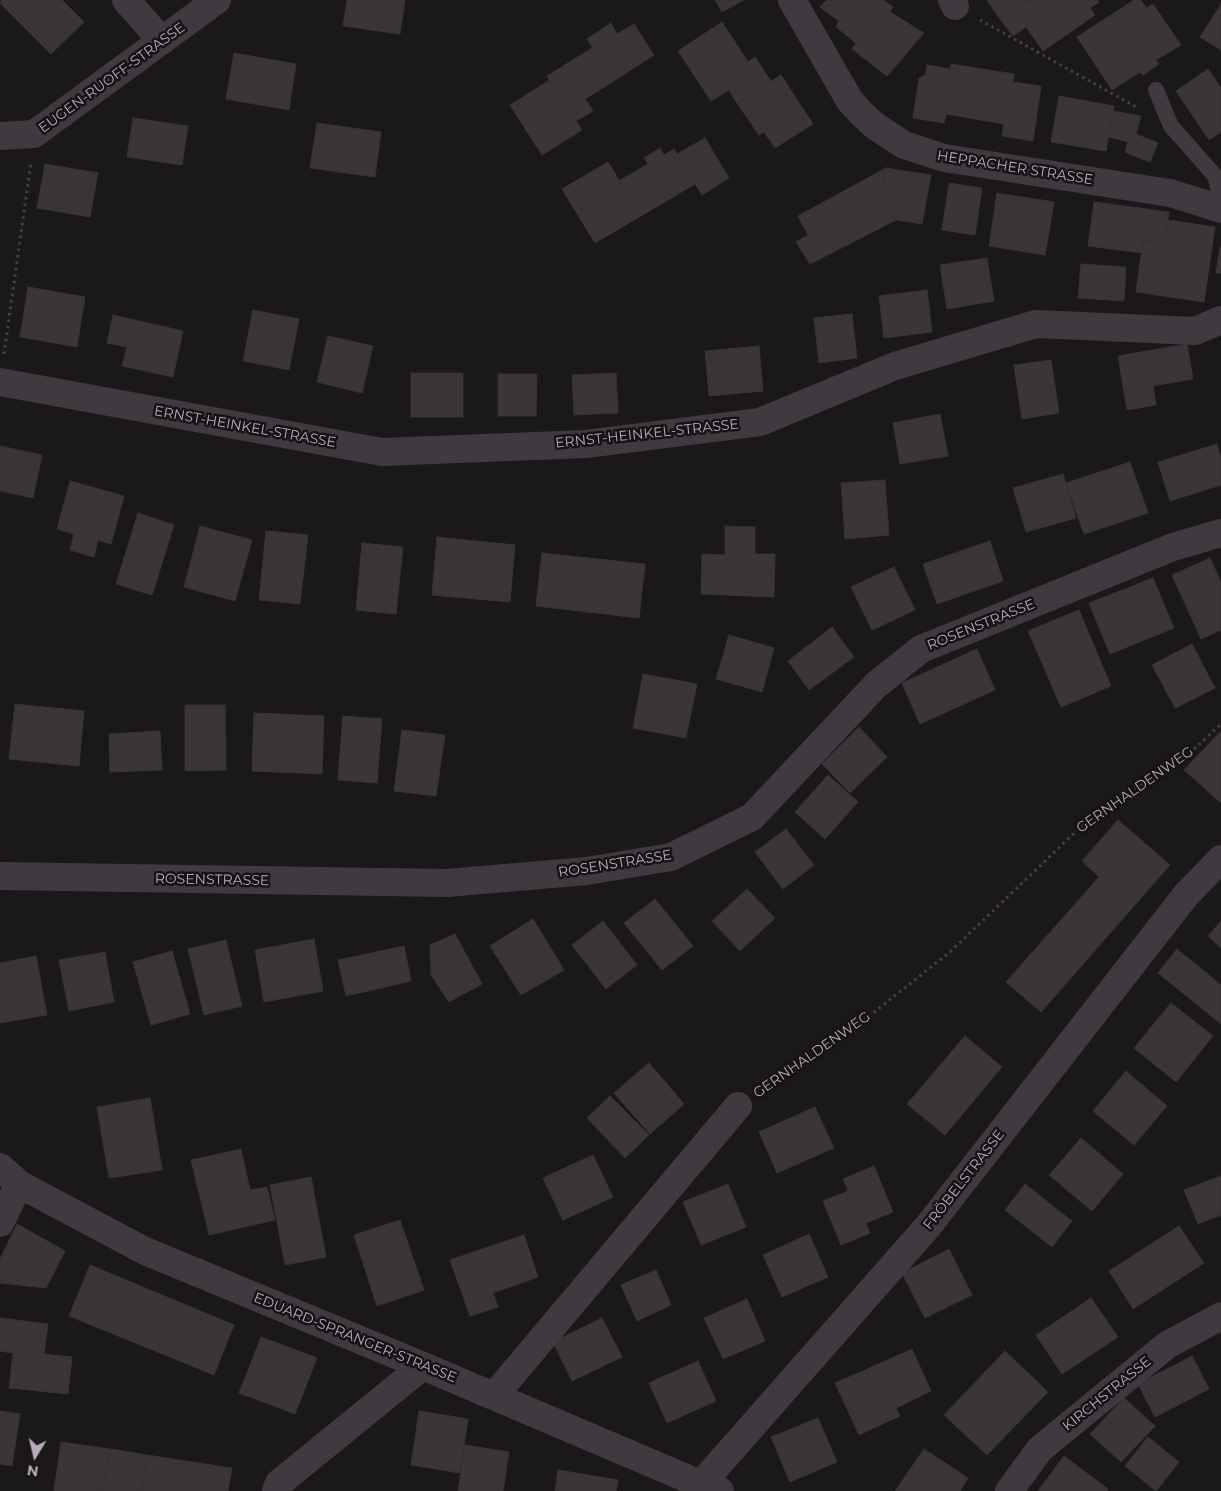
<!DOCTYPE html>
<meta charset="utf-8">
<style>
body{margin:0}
#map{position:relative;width:1221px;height:1491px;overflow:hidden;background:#1b181a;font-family:Montserrat,sans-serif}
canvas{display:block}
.north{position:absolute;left:10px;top:1431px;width:50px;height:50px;-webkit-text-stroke:4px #161315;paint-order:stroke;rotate:189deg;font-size:14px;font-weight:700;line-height:20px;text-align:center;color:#b9aabb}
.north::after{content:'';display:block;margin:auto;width:18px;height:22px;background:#b9aabb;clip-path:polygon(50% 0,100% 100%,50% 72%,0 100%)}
</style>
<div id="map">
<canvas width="1221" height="1491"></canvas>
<div class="north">N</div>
</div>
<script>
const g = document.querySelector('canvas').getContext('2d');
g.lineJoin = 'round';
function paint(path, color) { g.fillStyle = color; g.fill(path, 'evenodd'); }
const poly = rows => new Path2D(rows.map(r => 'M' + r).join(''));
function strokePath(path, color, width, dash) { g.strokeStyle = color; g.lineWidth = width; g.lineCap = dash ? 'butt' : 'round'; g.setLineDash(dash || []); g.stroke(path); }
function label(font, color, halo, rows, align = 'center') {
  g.font = font + ' Montserrat,sans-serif'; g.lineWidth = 5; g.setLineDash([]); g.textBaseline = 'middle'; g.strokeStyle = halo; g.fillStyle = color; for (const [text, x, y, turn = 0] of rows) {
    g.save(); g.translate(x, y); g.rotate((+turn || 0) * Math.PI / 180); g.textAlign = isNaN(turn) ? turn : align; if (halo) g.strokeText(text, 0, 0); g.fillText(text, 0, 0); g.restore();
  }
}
const building = poly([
 [2,0,62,0,84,22,51,54,0,3,2,0],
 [347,0,405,0,400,34,343,26,347,0],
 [715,0,744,0,722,12,715,0],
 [827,0,884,0,893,7,890,12,924,33,887,76,852,49,856,43,836,27,839,21,820,7,827,0],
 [987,0,1027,0,1000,19,987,0],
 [1028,0,1097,0,1099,2,1090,8,1095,15,1043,51,1026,27,1013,36,1000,19,1028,0],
 [1134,0,1141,0,1146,8,1153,4,1181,45,1156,60,1159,64,1143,75,1140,72,1112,90,1077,37,1134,0],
 [1221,4,1221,50,1200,37,1221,4],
 [722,22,748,62,755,57,771,81,737,103,729,90,711,101,678,51,722,22],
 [611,23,617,34,634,24,654,55,614,81,587,39,611,23],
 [592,48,614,81,585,99,593,111,576,121,547,76,592,48],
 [234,53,296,64,289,110,226,99,234,53],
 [951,64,1014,74,1013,82,1041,86,1033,141,1002,136,1004,124,946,114,944,123,913,118,919,78,925,75,927,65,950,69,951,64],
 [1208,69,1221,88,1221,132,1209,140,1176,91,1208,69],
 [781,75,813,124,775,148,764,132,759,135,737,103,781,75],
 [550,80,582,130,542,155,510,105,550,80],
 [1059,96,1114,106,1106,151,1051,142,1059,96],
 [1113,111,1141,116,1136,134,1158,143,1150,162,1125,152,1128,142,1109,137,1113,111],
 [133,118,188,126,182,165,127,157,133,118],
 [317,123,381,132,375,177,310,168,317,123],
 [705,138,729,178,702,195,677,154,705,138],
 [660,148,664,155,674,149,695,184,641,216,619,181,648,164,644,158,660,148],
 [608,162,641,216,595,243,562,189,608,162],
 [45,164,98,173,90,217,37,208,45,164],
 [886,168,882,196,896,220,810,264,796,242,808,235,798,216,886,168],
 [886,168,931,175,922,224,896,220,882,196,886,168],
 [949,183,982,188,975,235,942,230,949,183],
 [997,193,1054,202,1045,255,989,246,997,193],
 [1094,202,1169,212,1164,244,1142,242,1142,253,1088,246,1094,202],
 [1168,220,1215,227,1204,302,1136,292,1143,241,1164,244,1168,220],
 [1220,247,1221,247,1221,273,1216,273,1220,247],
 [987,258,994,301,947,309,940,265,987,258],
 [1081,264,1126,267,1124,301,1078,298,1081,264],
 [28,287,85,297,77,347,20,337,28,287],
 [927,290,932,332,884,338,879,296,927,290],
 [253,310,299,319,289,370,243,361,253,310],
 [852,314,857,358,819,363,814,318,852,314],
 [113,315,183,331,173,377,122,366,127,347,107,343,113,315],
 [328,336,373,346,362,393,317,382,328,336],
 [1187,344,1193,379,1153,386,1156,405,1127,410,1118,356,1187,344],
 [759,346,763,391,709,396,705,351,759,346],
 [1051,360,1059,413,1022,419,1014,365,1051,360],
 [411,373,463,373,463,417,411,417,411,373],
 [616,373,618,413,574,415,572,375,616,373],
 [498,374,537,374,536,416,498,416,498,374],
 [940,414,948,456,900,464,893,423,940,414],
 [1217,444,1221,458,1221,485,1170,501,1158,462,1217,444],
 [0,446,42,455,33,498,0,491,0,446],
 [1130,462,1148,513,1084,534,1066,483,1130,462],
 [1063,474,1076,518,1026,532,1013,488,1063,474],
 [885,480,889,535,845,539,841,483,885,480],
 [70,481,124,496,111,544,98,540,94,557,70,550,74,534,57,529,70,481],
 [138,513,174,525,152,595,116,584,138,513],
 [200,526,252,540,235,601,184,587,200,526],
 [725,526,755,527,755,554,775,554,774,597,701,594,702,554,725,555,725,526],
 [266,531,308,535,300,604,259,600,266,531],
 [437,537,515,545,510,602,432,595,437,537],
 [990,541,1003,581,937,604,923,564,990,541],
 [362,543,403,547,396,614,356,610,362,543],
 [542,553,645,564,639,618,536,606,542,553],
 [1210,558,1221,582,1221,630,1201,639,1172,575,1210,558],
 [894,567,915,610,872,630,851,587,894,567],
 [1153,578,1174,628,1110,654,1089,603,1153,578],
 [1079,610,1111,686,1061,707,1028,631,1079,610],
 [832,627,854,657,809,690,788,661,832,627],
 [729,635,774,648,762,692,716,679,729,635],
 [1192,644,1215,688,1175,708,1152,665,1192,644],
 [977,649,995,690,920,724,902,683,977,649],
 [643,674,697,684,686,738,633,728,643,674],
 [15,704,84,711,79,766,9,759,15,704],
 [185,705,225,705,226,770,185,771,185,705],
 [254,713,324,716,322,774,252,771,254,713],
 [343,716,382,719,377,783,338,780,343,716],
 [859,727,887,757,850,793,822,764,859,727],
 [402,730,445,735,436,796,394,791,402,730],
 [160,731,162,770,110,772,109,734,160,731],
 [1220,732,1221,733,1221,801,1220,802,1184,770,1220,732],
 [828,775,858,802,825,839,795,812,828,775],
 [1118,820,1170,865,1041,1012,1006,982,1099,877,1082,861,1118,820],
 [786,829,814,865,783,889,755,852,786,829],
 [747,889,775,918,740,951,712,921,747,889],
 [655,899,693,946,662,970,624,923,655,899],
 [533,919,564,970,521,995,490,946,533,919],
 [603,921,637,965,606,989,572,945,603,921],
 [1221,921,1221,948,1208,936,1221,921],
 [455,934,482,984,449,1002,431,975,430,945,455,934],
 [314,939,323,991,264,1002,255,950,314,939],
 [226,940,242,1006,204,1015,188,949,226,940],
 [404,946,411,981,346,996,338,960,404,946],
 [1177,949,1221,985,1221,1024,1158,973,1177,949],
 [172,951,190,1014,151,1025,133,962,172,951],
 [105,952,114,1002,69,1011,59,960,105,952],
 [36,956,47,1015,0,1023,0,963,36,956],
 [1171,1003,1213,1036,1176,1082,1134,1048,1171,1003],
 [965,1036,1002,1067,945,1135,907,1104,965,1036],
 [649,1063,684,1104,650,1134,614,1093,649,1063],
 [1126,1071,1167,1106,1134,1145,1093,1111,1126,1071],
 [610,1096,649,1135,625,1158,587,1118,610,1096],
 [150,1098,162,1170,109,1178,97,1107,150,1098],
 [815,1107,834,1148,777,1173,759,1132,815,1107],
 [1081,1138,1123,1174,1092,1211,1049,1175,1081,1138],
 [241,1149,250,1190,267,1187,275,1220,209,1235,191,1160,241,1149],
 [593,1155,613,1197,563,1220,543,1178,593,1155],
 [874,1166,893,1212,866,1223,870,1233,841,1245,823,1201,848,1191,843,1179,874,1166],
 [1221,1176,1221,1215,1198,1224,1184,1190,1221,1176],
 [311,1177,326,1257,285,1265,270,1185,311,1177],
 [728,1184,746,1227,701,1245,683,1202,728,1184],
 [1025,1184,1072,1221,1052,1247,1005,1210,1025,1184],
 [400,1220,424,1290,377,1306,354,1235,400,1220],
 [17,1224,65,1251,46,1288,0,1283,0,1259,17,1224],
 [1179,1226,1204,1263,1133,1309,1109,1271,1179,1226],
 [809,1234,828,1277,782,1297,763,1255,809,1234],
 [524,1235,538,1277,493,1293,498,1307,470,1316,450,1260,524,1235],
 [949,1249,972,1295,925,1318,902,1273,949,1249],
 [90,1265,234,1325,214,1375,69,1316,90,1265],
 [656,1270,671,1305,637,1321,621,1285,656,1270],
 [1091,1298,1118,1337,1062,1374,1036,1335,1091,1298],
 [747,1299,765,1341,723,1359,704,1318,747,1299],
 [0,1318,48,1324,44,1354,72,1357,68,1394,9,1388,13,1353,0,1351,0,1318],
 [602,1318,622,1357,572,1381,553,1342,602,1318],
 [261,1337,317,1358,295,1414,239,1393,261,1337],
 [912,1349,931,1391,896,1408,900,1416,889,1421,865,1370,912,1349],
 [1005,1351,1048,1392,987,1455,944,1415,1005,1351],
 [1192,1356,1209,1389,1155,1417,1138,1384,1192,1356],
 [698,1361,716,1401,667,1423,649,1383,698,1361],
 [865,1370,889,1421,859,1435,835,1383,865,1370],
 [1124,1398,1155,1426,1121,1462,1090,1434,1124,1398],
 [0,1411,20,1414,12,1466,0,1464,0,1411],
 [419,1411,468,1419,460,1473,411,1465,419,1411],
 [818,1418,837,1462,790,1482,771,1437,818,1418],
 [1148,1437,1179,1462,1156,1491,1125,1466,1148,1437],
 [61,1442,110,1449,103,1491,54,1491,61,1442],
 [465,1445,509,1452,503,1491,458,1491,465,1445],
 [110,1449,147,1455,142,1491,103,1491,110,1449],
 [924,1449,968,1478,960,1491,895,1491,924,1449],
 [147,1455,232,1468,228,1491,142,1491,147,1455],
 [1064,1456,1108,1489,1107,1491,1038,1491,1064,1456],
 [558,1470,618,1480,616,1491,555,1491,558,1470]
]);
const path = poly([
 [980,20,1138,108],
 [4,354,31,162],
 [762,1091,844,1036,950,952,1088,820,1191,752,1221,724]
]);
const service = poly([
 [1156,90,1171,126,1216,177,1221,205]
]);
const minor = poly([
 [126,0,162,41],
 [952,0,955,6],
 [0,136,34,134,217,0],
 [0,382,382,452,586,444,760,422,895,366,1036,324,1195,331,1221,320],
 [0,876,447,883,587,871,671,857,752,817,876,685,921,649,1173,547,1221,533],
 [0,1167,19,1184,145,1251,423,1366,700,1484,720,1491],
 [0,1223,19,1184],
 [494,1396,738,1106],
 [276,1491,279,1483,423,1366],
 [695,1491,929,1225,1186,895,1221,859],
 [1009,1491,1040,1449,1167,1345,1221,1316]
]);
const tertiary = poly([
 [792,0,850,101,862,114,875,126,904,145,944,158,1170,193,1221,209]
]);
const streetNames = [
 ["EUGEN-RUOFF-STRASSE",112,78,-36],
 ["HEPPACHER STRASSE",1015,168,9],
 ["ERNST-HEINKEL-STRASSE",245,427,10],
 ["ERNST-HEINKEL-STRASSE",647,434,-6],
 ["ROSENSTRASSE",981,625,-22],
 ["GERNHALDENWEG",1135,790,-35],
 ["ROSENSTRASSE",615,864,-9],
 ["ROSENSTRASSE",212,880,1],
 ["GERNHALDENWEG",812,1055,-35],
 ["FRÖBELSTRASSE",964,1180,-52],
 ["EDUARD-SPRANGER-STRASSE",355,1338,22],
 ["KIRCHSTRASSE",1107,1394,-39]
];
paint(building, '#3a3539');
strokePath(building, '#373236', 1);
strokePath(path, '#463f47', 3, [2.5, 4]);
strokePath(service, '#403940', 16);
strokePath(minor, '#403940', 28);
strokePath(tertiary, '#403940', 28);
label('14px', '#b9aabb', '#161315', streetNames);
</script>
